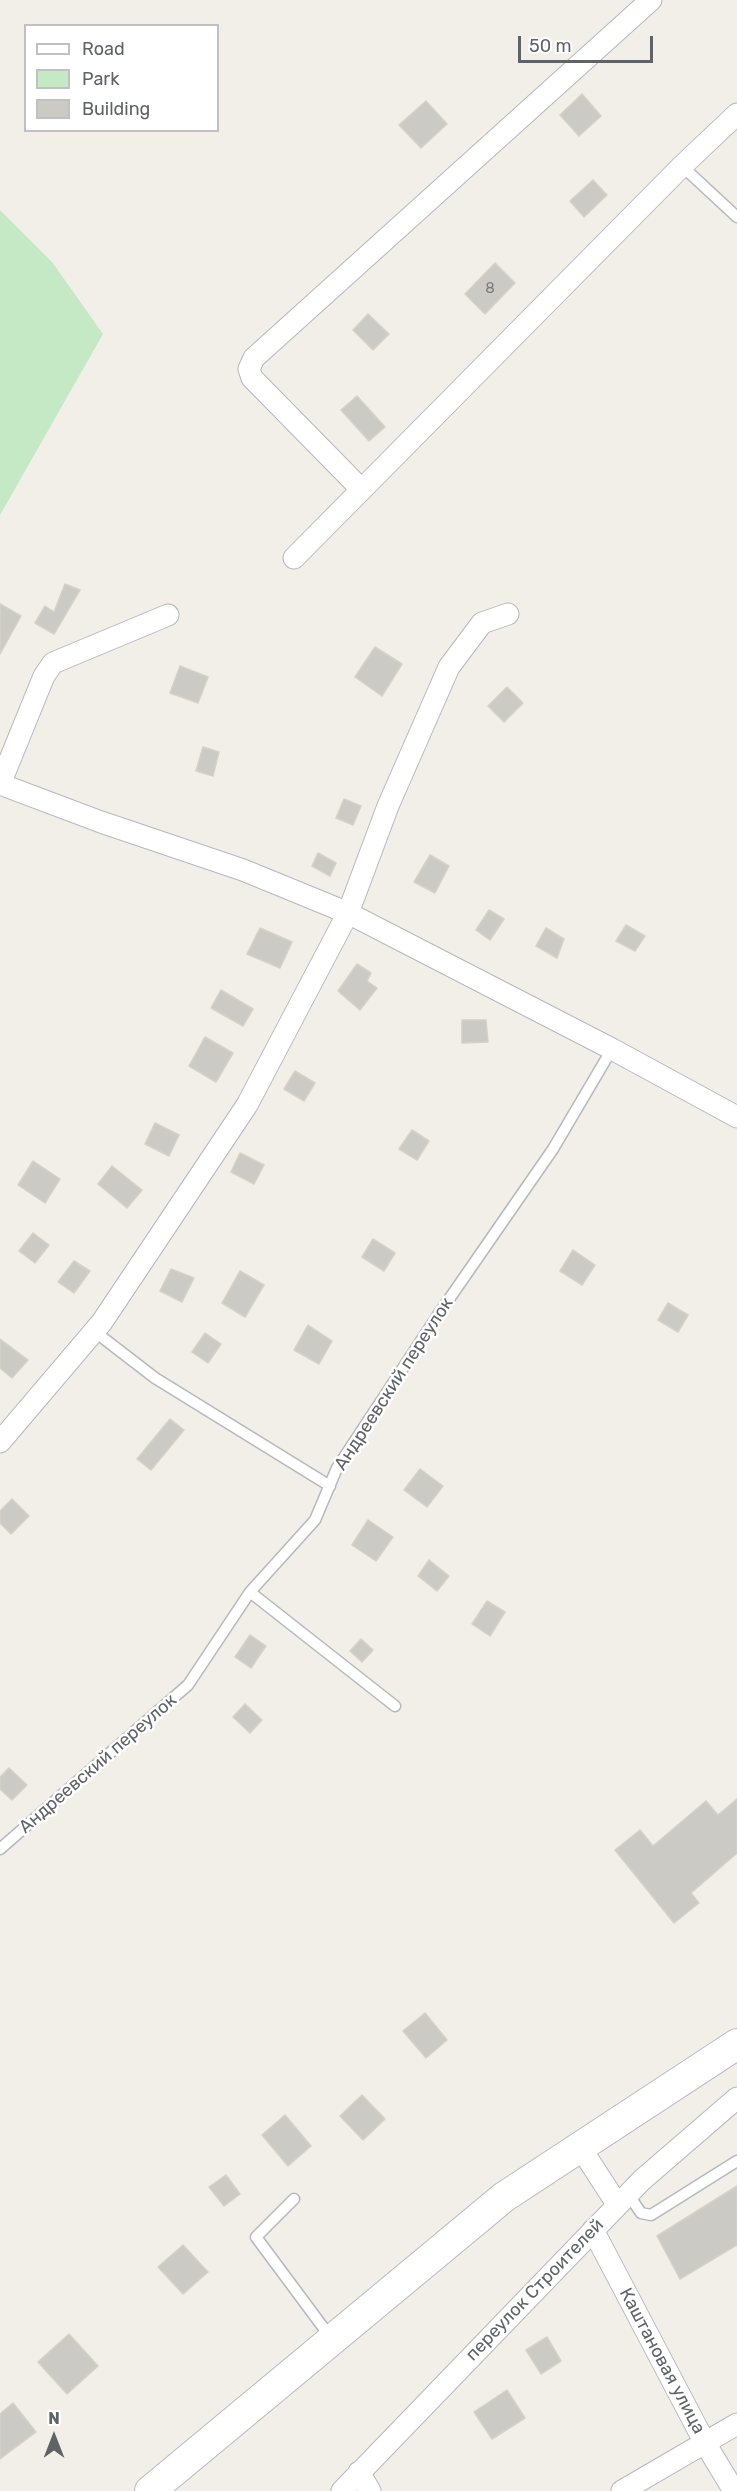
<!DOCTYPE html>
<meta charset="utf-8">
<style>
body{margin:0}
#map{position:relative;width:737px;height:2491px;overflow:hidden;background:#f1efe8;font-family:Rubik,sans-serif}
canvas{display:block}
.legend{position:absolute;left:24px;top:24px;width:195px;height:108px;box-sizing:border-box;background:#fff;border:2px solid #bfc1c3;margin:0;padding:8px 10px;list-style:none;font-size:18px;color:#5f6368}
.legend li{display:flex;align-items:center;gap:12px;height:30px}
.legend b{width:30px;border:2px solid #bfc1c3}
.north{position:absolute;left:24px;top:2407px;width:60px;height:60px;-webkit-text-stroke:4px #fff;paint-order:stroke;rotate:0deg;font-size:16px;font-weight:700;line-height:24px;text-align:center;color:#5f6368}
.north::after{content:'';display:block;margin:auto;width:21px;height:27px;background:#5f6368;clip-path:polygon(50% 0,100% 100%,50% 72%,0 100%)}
.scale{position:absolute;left:518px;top:36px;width:135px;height:27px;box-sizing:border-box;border:3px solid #5f6368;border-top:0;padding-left:8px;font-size:18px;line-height:21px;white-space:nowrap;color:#5f6368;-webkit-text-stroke:4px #fff;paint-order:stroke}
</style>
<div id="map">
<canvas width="737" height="2491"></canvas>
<ul class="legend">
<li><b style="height:8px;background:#fff"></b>Road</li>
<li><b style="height:16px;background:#c5e8c5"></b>Park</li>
<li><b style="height:16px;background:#cccac5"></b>Building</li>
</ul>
<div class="north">N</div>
<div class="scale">50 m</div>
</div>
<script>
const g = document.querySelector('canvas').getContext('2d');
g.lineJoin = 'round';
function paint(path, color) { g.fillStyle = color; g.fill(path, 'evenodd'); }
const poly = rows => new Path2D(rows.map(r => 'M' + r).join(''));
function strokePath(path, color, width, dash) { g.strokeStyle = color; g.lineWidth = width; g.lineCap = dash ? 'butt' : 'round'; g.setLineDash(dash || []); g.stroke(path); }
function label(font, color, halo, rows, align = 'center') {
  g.font = font + ' Rubik,sans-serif'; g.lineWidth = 5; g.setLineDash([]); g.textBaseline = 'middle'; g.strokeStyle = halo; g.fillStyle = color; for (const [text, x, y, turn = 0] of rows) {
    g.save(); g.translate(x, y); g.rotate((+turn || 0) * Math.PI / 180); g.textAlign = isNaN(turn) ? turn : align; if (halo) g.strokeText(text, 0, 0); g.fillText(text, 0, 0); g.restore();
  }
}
const green = poly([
 [0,210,52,262,103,334,0,515]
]);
const building = poly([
 [582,94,601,116,579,136,560,115,582,94],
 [426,101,447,124,421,148,399,125,426,101],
 [593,180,607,195,584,217,570,201,593,180],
 [495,263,515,283,485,314,465,294,495,263],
 [368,314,389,334,373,350,353,330,368,314],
 [357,396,385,427,369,441,341,410,357,396],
 [65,584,80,590,54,634,35,623,45,606,54,612,65,584],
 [0,604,21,616,0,654,0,604],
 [375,647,402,664,382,696,355,677,375,647],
 [180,666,208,677,198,703,170,693,180,666],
 [507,687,523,703,504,722,488,706,507,687],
 [203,747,219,752,213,776,196,771,203,747],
 [344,799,361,806,353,825,336,818,344,799],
 [318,853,336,863,330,876,312,866,318,853],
 [430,855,449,866,435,893,414,882,430,855],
 [489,910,504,919,490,940,476,930,489,910],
 [626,925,645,936,635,951,616,941,626,925],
 [260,928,292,942,280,968,247,954,260,928],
 [546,928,564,939,557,958,536,946,546,928],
 [357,964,371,973,367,981,377,988,360,1010,338,991,357,964],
 [221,990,253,1009,243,1026,211,1008,221,990],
 [462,1020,486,1020,488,1042,462,1043,462,1020],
 [205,1037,233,1053,216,1082,189,1066,205,1037],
 [295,1071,315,1083,304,1101,284,1089,295,1071],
 [155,1123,179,1135,169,1156,145,1144,155,1123],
 [412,1130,429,1141,417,1160,399,1149,412,1130],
 [240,1153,264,1165,254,1184,231,1172,240,1153],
 [33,1161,60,1179,45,1203,18,1185,33,1161],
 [112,1166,142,1190,127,1208,98,1184,112,1166],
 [33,1233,49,1245,35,1263,19,1251,33,1233],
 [373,1239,395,1253,384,1271,362,1257,373,1239],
 [573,1250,595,1265,582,1285,560,1271,573,1250],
 [74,1261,90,1271,74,1293,58,1282,74,1261],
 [171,1269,194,1278,182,1302,160,1291,171,1269],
 [240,1271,264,1285,245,1317,222,1303,240,1271],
 [668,1303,688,1315,678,1332,658,1320,668,1303],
 [308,1325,332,1341,319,1364,294,1350,308,1325],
 [205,1333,221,1344,208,1363,192,1352,205,1333],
 [0,1339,28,1360,12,1378,0,1368,0,1339],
 [170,1419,184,1430,151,1470,137,1459,170,1419],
 [420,1469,443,1486,427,1507,404,1490,420,1469],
 [12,1499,29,1516,11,1534,0,1523,0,1511,12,1499],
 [368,1520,393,1537,376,1561,352,1545,368,1520],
 [429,1560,449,1576,437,1591,418,1576,429,1560],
 [487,1601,505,1612,490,1636,472,1624,487,1601],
 [250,1635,266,1646,251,1668,235,1657,250,1635],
 [361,1639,373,1650,362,1662,350,1651,361,1639],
 [245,1704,262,1720,250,1733,233,1717,245,1704],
 [9,1768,27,1785,12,1800,0,1789,0,1777,9,1768],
 [737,1799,737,1853,691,1893,699,1903,674,1923,615,1850,640,1830,653,1846,706,1801,718,1815,737,1799],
 [425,2013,447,2040,426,2058,403,2031,425,2013],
 [362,2095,385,2119,363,2140,340,2116,362,2095],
 [285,2115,311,2146,288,2166,262,2135,285,2115],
 [226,2175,240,2194,224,2206,209,2187,226,2175],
 [737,2186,737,2245,680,2279,657,2236,737,2186],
 [183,2245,208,2272,183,2294,158,2267,183,2245],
 [69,2334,98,2366,67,2394,38,2362,69,2334],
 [547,2337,561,2361,541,2374,526,2350,547,2337],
 [507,2390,525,2418,492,2439,474,2412,507,2390],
 [13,2403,36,2432,0,2459,0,2414,13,2403]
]);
const service = poly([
 [682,166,737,217],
 [94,1331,155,1378,330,1486],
 [250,1592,395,1706],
 [0,1849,188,1685,250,1592,315,1520,337,1468,436,1318,553,1149,612,1049],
 [628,2194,641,2213,651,2215,737,2161],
 [294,2199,256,2237,331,2338]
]);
const minor = poly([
 [361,489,252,378,249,369,254,358,651,0],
 [294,558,682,166,737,114],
 [0,784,101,822,243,870,348,913,612,1049,737,1117],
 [0,784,44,676,53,663,168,615],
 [0,1442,102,1322,247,1105,348,913,388,806,449,667,482,623,508,614],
 [580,2147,617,2204],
 [593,2230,705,2443,734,2491],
 [359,2472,370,2491],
 [342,2491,642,2180,737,2098],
 [622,2491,737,2424]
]);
const secondary = poly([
 [150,2491,504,2197,737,2044]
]);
const numberNames = [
 ["8",490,289]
];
const streetNames = [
 ["Андреевский переулок",394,1384,-57],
 ["Андреевский переулок",98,1764,-41],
 ["переулок Строителей",535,2290,-46],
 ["Каштановая улица",662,2361,62]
];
paint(green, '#c5e8c5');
paint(building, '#cccac5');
strokePath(building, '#d6d1c6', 1.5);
strokePath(service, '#b5b8bc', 13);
strokePath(minor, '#b5b8bc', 23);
strokePath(secondary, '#b6babf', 32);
strokePath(service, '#fff', 10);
strokePath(minor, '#fff', 21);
strokePath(secondary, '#fff', 30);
label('15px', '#7a7d7f', null, numberNames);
label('18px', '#5f6368', '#fff', streetNames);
</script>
